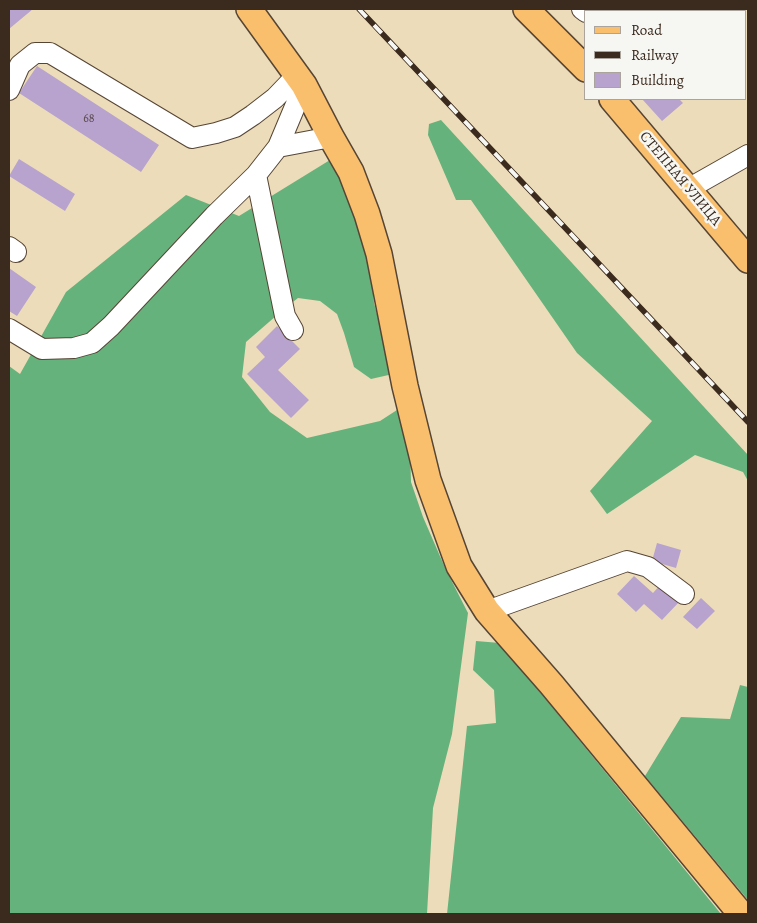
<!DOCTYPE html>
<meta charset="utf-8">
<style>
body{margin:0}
#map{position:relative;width:757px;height:923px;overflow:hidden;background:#eddcb9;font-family:Alegreya,serif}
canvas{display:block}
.frame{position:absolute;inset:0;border:10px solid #3b2a1e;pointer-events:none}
.legend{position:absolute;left:584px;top:10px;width:162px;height:90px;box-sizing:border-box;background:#f6f6f2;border:1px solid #aba49d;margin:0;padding:6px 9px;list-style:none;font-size:15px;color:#3b2a1e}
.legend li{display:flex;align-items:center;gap:10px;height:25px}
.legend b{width:25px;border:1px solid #aba49d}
</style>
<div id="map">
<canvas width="757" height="923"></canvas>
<div class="frame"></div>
<ul class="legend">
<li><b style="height:6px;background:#f9bf6d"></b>Road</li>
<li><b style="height:6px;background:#3b2a1e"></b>Railway</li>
<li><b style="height:14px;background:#b7a3ce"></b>Building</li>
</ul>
</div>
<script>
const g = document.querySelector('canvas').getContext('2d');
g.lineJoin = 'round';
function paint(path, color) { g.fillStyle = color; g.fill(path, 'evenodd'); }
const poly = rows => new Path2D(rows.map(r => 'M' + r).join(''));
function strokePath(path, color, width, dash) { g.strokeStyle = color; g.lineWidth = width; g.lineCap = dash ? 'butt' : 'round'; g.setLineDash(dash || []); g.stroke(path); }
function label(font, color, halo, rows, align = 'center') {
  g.font = font + ' Alegreya,serif'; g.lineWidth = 5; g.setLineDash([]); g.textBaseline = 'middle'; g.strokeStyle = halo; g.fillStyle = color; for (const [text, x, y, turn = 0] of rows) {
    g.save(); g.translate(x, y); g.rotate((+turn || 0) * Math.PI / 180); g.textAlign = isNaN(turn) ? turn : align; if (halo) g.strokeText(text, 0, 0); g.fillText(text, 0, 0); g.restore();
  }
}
const forest = poly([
 [441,120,748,455,748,481,743,472,695,455,607,514,590,491,652,421,577,353,471,200,456,200,428,135,429,124],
 [330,160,345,185,371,268,374,303,393,374,371,379,354,367,344,333,337,314,320,301,298,298,284,309,246,342,242,377,270,412,307,438,380,421,397,410,406,428,410,444,411,482,423,517,446,570,468,613,452,734,433,808,427,914,9,914,9,366,20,374,66,292,186,195,239,216],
 [476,641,500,643,721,914,447,914,467,726,496,723,494,690,473,670],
 [740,685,748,687,748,900,645,776,681,717,730,719]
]);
const building = poly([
 [9,9,33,9,9,29],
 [37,66,159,145,141,172,19,93],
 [642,99,679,99,683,103,662,121],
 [19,159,75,194,65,211,9,176],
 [9,268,36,287,17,316,9,311],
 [277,326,300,349,278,370,309,400,291,418,247,374,265,357,256,347],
 [657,543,681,550,676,568,652,561],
 [634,576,653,593,661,584,680,601,662,620,644,604,636,612,617,594],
 [701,598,715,611,697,629,683,617]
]);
const minor = poly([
 [582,9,586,12],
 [625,11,629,9],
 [9,90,20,65,35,53,50,53,192,138,216,133,235,127,253,115,275,98,297,75],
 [278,147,331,137],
 [256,175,285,316,293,330],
 [688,189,748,155],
 [9,247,16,252],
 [9,329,42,349,74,348,92,343,111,326,214,216,256,175,278,147,304,85],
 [487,611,627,561,648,567,684,594]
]);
const major = poly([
 [249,9,304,85,331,137,351,172,367,214,379,254,405,386,428,480,459,566,487,611,551,684,741,914],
 [526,9,586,69],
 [612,99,748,260]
]);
const rail = poly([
 [359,9,748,422]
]);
const numberNames = [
 ["68",89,119]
];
const streetNames = [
 ["СТЕПНАЯ УЛИЦА",680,179,50]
];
paint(forest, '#66b27c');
paint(building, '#b7a3ce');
strokePath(minor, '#564535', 22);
strokePath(major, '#564535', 28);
strokePath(minor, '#fff', 20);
strokePath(major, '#f9bf6d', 25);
strokePath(rail, '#3b2a1e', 5.5);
strokePath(rail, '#f6f6f2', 4, [11]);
label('12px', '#5a484a', null, numberNames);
label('15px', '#3b2a1e', '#f6f6f2', streetNames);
</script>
